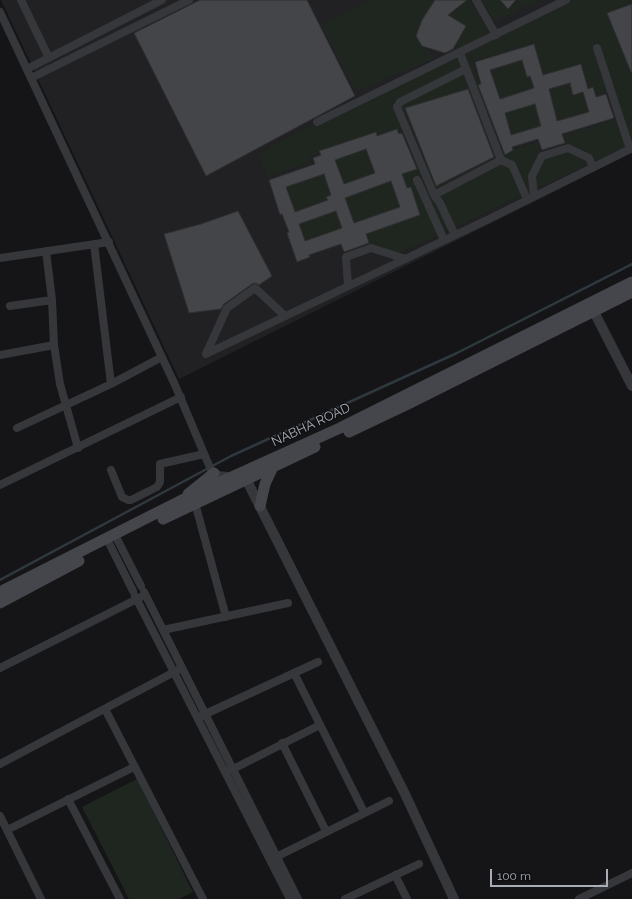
<!DOCTYPE html>
<style>
body{margin:0}
#map{position:relative;width:632px;height:899px;overflow:hidden;background:#151517;font-family:Raleway,sans-serif}
canvas{display:block}
.scale{position:absolute;left:490px;top:869px;width:118px;height:18px;box-sizing:border-box;border:2px solid #a8adb6;border-top:0;padding-left:5px;font-size:12px;line-height:14px;white-space:nowrap;color:#a8adb6;-webkit-text-stroke:3px #101012;paint-order:stroke}
</style>
<div id="map">
<canvas width="632" height="899"></canvas>
<div class="scale">100 m</div>
</div>
<script>
const g = document.querySelector('canvas').getContext('2d');
g.lineJoin = 'round';
function paint(path, color) { g.fillStyle = color; g.fill(path, 'evenodd'); }
const poly = rows => new Path2D(rows.map(r => 'M' + r).join(''));
function strokePath(path, color, width, dash) { g.strokeStyle = color; g.lineWidth = width; g.lineCap = dash ? 'butt' : 'round'; g.setLineDash(dash || []); g.stroke(path); }
function label(font, color, halo, rows, align = 'center') {
  g.font = font + ' Raleway,sans-serif'; g.lineWidth = 3; g.setLineDash([]); g.textBaseline = 'middle'; g.strokeStyle = halo; g.fillStyle = color; for (const [text, x, y, turn = 0] of rows) {
    g.save(); g.translate(x, y); g.rotate((+turn || 0) * Math.PI / 180); g.textAlign = isNaN(turn) ? turn : align; if (halo) g.strokeText(text, 0, 0); g.fillText(text, 0, 0); g.restore();
  }
}
const built = poly([
 [1,0,632,0,632,153,179,379]
]);
const green = poly([
 [371,0,470,0,489,33,449,54,466,26,432,6,416,36,422,46,427,48,434,59,356,91,321,24],
 [481,0,502,0,500,2,509,10,519,0,538,0,495,21],
 [572,0,632,0,632,144,399,253,370,245,366,234,420,215,411,187,407,188,402,174,416,162,405,132,399,134,397,129,379,141,375,132,319,151,309,158,310,162,268,177,258,154,317,122,470,52],
 [534,43,544,74,582,63,589,88,594,86,596,95,612,90,621,118,564,135,568,148,542,156,538,142,503,153,498,151,471,56,474,61],
 [522,60,527,76,530,76,534,88,500,99,490,70],
 [570,83,583,92,589,112,557,121,549,89],
 [535,104,541,126,511,135,505,113],
 [366,149,375,173,344,184,335,160],
 [324,174,331,195,326,197,328,200,295,212,286,187],
 [391,181,400,207,354,223,345,198],
 [336,211,342,228,305,241,299,224],
 [137,779,193,892,179,899,129,899,82,807]
]);
const stream = poly([
 [0,580,231,456,457,353,632,264]
]);
const building = poly([
 [200,0,307,0,355,96,206,176,134,33,200,0],
 [435,0,467,0,448,15,466,26,453,49,445,53,422,46,416,36,422,20,435,0],
 [500,0,516,0,508,9,500,0],
 [632,4,632,71,631,72,607,13,632,4],
 [534,44,543,75,581,64,588,89,593,87,596,97,606,94,614,118,562,134,565,143,542,150,538,139,512,147,513,150,505,155,478,85,481,84,475,62,534,44],
 [522,60,527,77,530,76,534,88,500,99,490,70,522,60],
 [570,83,573,95,583,92,589,112,557,121,549,89,570,83],
 [535,104,541,126,511,135,505,113,535,104],
 [468,89,494,157,436,186,405,108,468,89],
 [397,129,399,134,402,133,417,169,402,174,407,188,411,187,420,215,366,234,369,243,344,252,341,244,309,255,310,257,297,262,287,233,289,232,282,214,280,215,269,180,315,164,313,158,321,155,319,151,376,132,377,136,397,129],
 [366,149,375,173,344,184,335,160,366,149],
 [324,174,331,195,326,197,328,200,295,212,286,187,324,174],
 [391,181,400,207,354,223,345,198,391,181],
 [336,211,342,228,305,241,299,224,336,211],
 [238,211,272,276,259,285,256,283,252,284,224,304,221,309,189,313,164,234,201,224,238,211]
]);
const minor = poly([
 [21,0,49,58],
 [476,0,496,35],
 [0,12,175,385,211,470,218,475,227,476,231,481],
 [597,48,630,149],
 [460,53,501,160,512,165,527,199],
 [27,69,162,0],
 [31,78,189,0],
 [317,122,566,0],
 [417,180,444,240],
 [434,195,501,160],
 [534,196,532,176,542,156,568,148,589,158,593,167],
 [455,235,440,203,434,195,397,107,400,102,466,69],
 [94,244,111,384],
 [46,251,52,300,54,345,60,384,78,448],
 [0,258,109,242],
 [348,286,346,257,371,248,406,259],
 [10,306,52,300],
 [206,354,489,219,632,148],
 [206,354,227,308,255,288,285,316],
 [0,355,54,345],
 [17,428,111,384,162,357],
 [111,470,122,497,128,500,131,500,157,487,160,482,160,464,204,454],
 [0,485,181,397],
 [195,503,226,617],
 [115,535,141,586],
 [107,539,133,591],
 [144,592,298,899],
 [135,596,290,899],
 [163,630,288,603],
 [0,668,141,597],
 [294,673,364,812],
 [105,709,203,899],
 [201,716,318,662],
 [282,743,326,831],
 [0,764,178,670],
 [229,771,320,725],
 [68,799,120,899],
 [0,816,41,899],
 [7,830,134,767],
 [272,859,389,801],
 [395,875,407,899],
 [345,899,419,864],
 [579,899,632,873]
]);
const tertiary = poly([
 [590,304,632,386],
 [243,473,405,794,454,899]
]);
const secondary = poly([
 [349,432,408,404,632,292],
 [188,494,214,473],
 [260,506,265,484,273,467],
 [163,519,315,447],
 [0,592,194,494,340,428,632,282],
 [0,603,79,561]
]);
const streetNames = [
 ["NABHA ROAD",311,425,-25]
];
paint(built, '#212123');
paint(green, '#1f2620');
strokePath(stream, '#2f383e', 2.5);
paint(building, '#444549');
strokePath(building, '#2f2f32', 1);
strokePath(minor, '#36373b', 8);
strokePath(tertiary, '#36373b', 10);
strokePath(secondary, '#44464b', 11);
label('13px', '#a8adb6', '#101012', streetNames);
</script>
